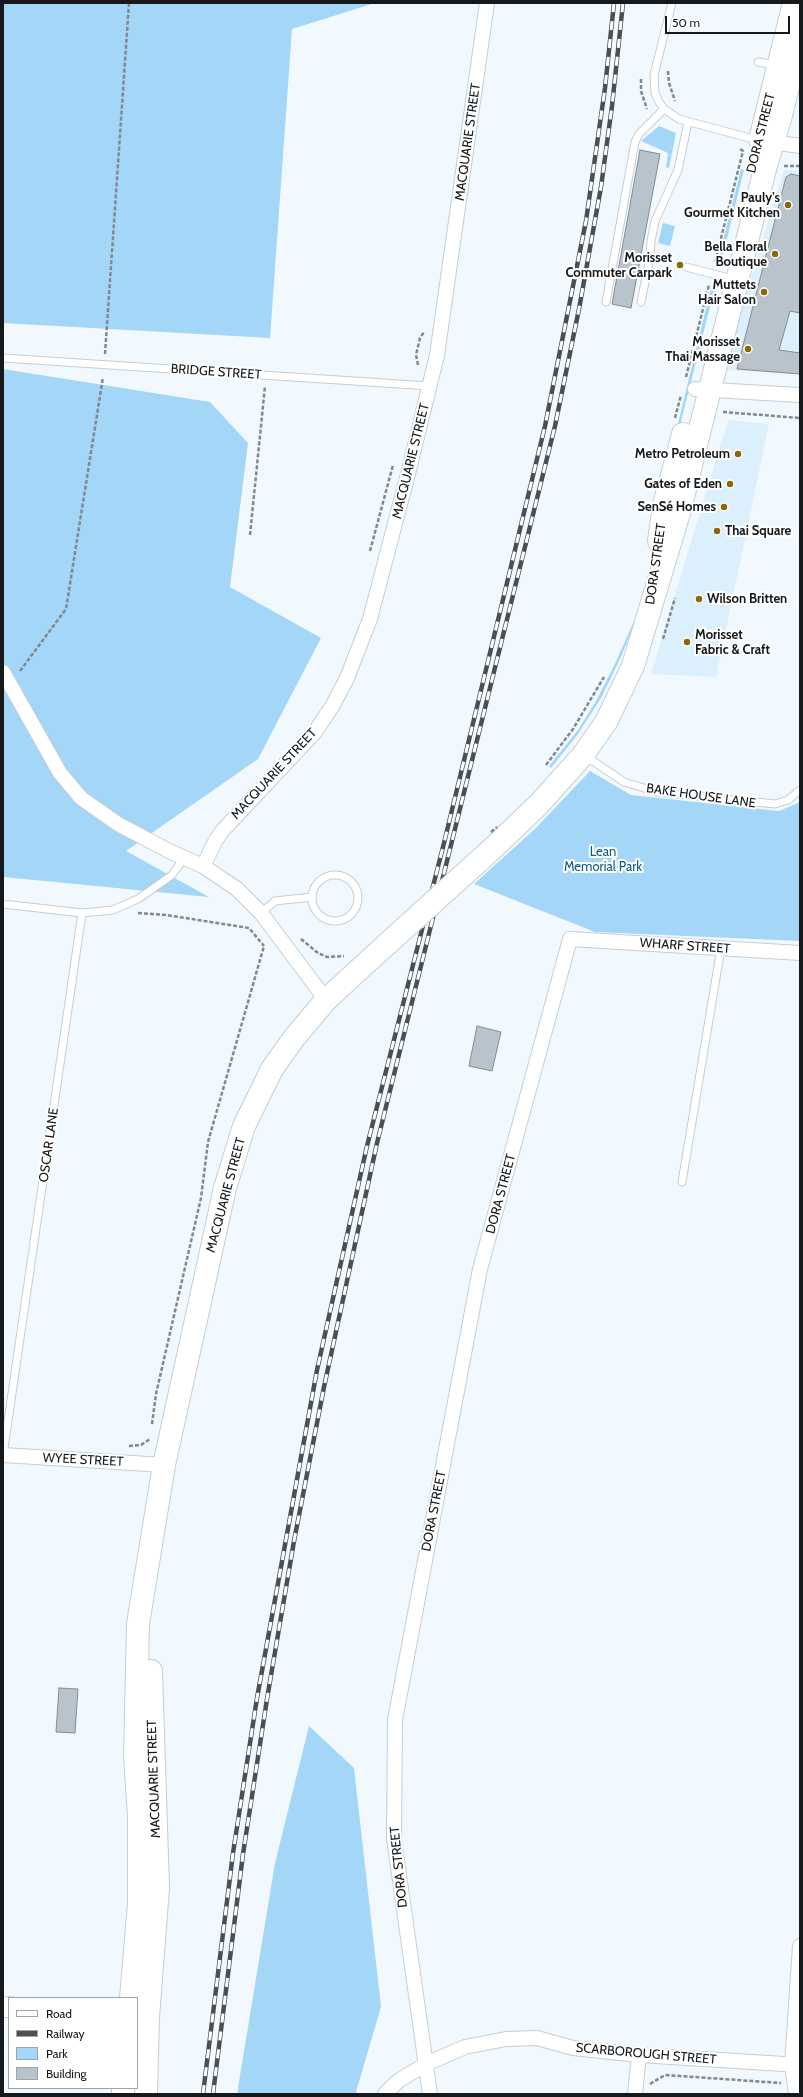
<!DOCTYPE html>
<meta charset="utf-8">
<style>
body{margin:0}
#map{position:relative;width:803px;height:2097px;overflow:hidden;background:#f1f9fe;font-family:Cabin,sans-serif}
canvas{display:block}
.frame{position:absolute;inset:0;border:4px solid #15191c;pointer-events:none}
.legend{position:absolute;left:8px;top:1997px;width:130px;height:92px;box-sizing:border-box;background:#fff;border:1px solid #a1a3a4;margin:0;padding:5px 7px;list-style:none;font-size:12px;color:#15191c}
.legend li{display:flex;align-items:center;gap:8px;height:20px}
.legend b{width:20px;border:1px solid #a1a3a4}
.scale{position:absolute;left:665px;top:16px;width:125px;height:18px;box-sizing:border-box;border:2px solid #15191c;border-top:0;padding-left:5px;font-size:12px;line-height:14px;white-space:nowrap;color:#15191c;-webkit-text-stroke:3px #fff;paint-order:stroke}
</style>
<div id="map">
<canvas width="803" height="2097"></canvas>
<div class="frame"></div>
<ul class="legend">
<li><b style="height:5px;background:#fff"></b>Road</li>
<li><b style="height:5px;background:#4a4f52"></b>Railway</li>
<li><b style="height:11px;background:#a3d6f7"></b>Park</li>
<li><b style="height:11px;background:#b8c3cb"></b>Building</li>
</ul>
<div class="scale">50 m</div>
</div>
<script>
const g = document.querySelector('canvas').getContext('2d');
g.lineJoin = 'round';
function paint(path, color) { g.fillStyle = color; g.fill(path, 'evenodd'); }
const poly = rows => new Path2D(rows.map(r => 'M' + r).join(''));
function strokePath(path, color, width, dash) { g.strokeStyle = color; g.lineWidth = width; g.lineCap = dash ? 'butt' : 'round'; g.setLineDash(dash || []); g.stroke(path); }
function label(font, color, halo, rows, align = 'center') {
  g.font = font + ' Cabin,sans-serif'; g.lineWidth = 4; g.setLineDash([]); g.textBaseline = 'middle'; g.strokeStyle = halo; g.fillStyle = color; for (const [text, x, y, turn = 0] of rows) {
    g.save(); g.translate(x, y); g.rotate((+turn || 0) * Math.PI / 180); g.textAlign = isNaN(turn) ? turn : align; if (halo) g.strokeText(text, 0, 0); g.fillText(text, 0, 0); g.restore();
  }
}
const built = poly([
 [784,170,800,171,800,374,723,370],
 [728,420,769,424,716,677,651,674]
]);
const green = poly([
 [3,3,375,3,292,29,270,338,3,323],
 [659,126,676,133,669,168,666,167,668,153,641,141],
 [741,169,744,170,721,263,717,265],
 [663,223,675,226,670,246,658,243],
 [712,284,715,287,676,441,674,440],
 [3,369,210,402,248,443,230,587,321,638,258,759,126,851,209,897,3,877],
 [635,619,636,620,620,659,601,698,578,734,551,768,549,766,578,730,596,701,613,668],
 [590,771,631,795,779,811,800,802,800,941,595,932,474,884,535,829],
 [309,1726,354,1768,381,2007,356,2092,358,2094,237,2094,275,1863]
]);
const building = poly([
 [640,150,660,154,631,308,612,304,640,150],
 [791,174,800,176,800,313,790,311,779,350,800,353,800,374,737,369,786,177,791,174],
 [477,1026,501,1032,492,1071,469,1066,477,1026],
 [59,1688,78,1689,75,1733,56,1732,59,1688]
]);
const path = poly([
 [668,71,669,83,675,101],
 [641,79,641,91,647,109],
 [784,166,800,166],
 [715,262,743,151,739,148],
 [105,354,129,3],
 [418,365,416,355,420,338,424,332],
 [686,377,709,285],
 [723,412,800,418],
 [675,418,681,395],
 [250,535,265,386],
 [370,551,393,465],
 [663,639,675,598],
 [20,671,66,609,103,377],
 [546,765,573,729,604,677],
 [138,913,166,915,249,928,264,946],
 [301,939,318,953,327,957,344,956],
 [152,1424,156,1394,201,1198,208,1142,264,946],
 [129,1446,141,1445,150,1439],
 [650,2084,665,2075,781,2083]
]);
const service = poly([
 [672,3,654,75,655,93,659,102,664,109,679,119,757,140],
 [758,62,775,65],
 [686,267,725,277],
 [606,302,635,142,639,134,664,109],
 [641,302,650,258,651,241,655,221,678,170,688,122],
 [3,358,430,386],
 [584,755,624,782,657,792,775,804,788,800,800,790],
 '312 898a23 23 0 1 1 46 0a23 23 0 1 1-46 0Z',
 [3,904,82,913,113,910,138,899,172,875,184,858],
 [261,913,275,901,312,897],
 [682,1182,721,948],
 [3,1455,82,913]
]);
const minor = poly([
 [765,141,800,146],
 [695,389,800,395],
 [3,672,60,773,81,798,118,824,171,852,203,866,237,889,261,913,326,1000],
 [203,866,216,840,223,830,315,732,333,705,347,678,370,619,408,474,437,355,487,3],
 [3,1455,164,1465],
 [385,2094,398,2081,426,2064,465,2047,506,2039,537,2038,573,2048,639,2055,800,2065],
 [430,2094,394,1839,395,1720,480,1269,570,939,800,953],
 [635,2094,639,2055],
 [796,2094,792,2065,800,1946]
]);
const secondary = poly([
 [3,2007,9,2007]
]);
const primary = poly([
 [760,140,794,3],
 [659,541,664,505,683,434],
 [491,850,539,804,583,755,606,722,633,666,679,513,765,169,780,119,800,38],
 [131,1998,139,1904,139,1816,135,1756,138,1624,164,1465,225,1188,244,1126,272,1069,294,1038,326,1000,387,944],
 [123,2094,123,2088],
 [146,2094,148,2017,158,1888,151,1671]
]);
const rail = poly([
 [203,2094,233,1853,257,1698,317,1370,367,1146,444,843,545,426,586,221,605,88,614,3],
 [213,2094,243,1854,267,1699,294,1541,324,1387,377,1143,555,426,579,309,601,187,612,106,623,3]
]);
const pathBridge = poly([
 [491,832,497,827]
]);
const primaryBridge = poly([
 [387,944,491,850]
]);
const markers = [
 [788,205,4,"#886906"],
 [775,254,4,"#886906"],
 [680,265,4,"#886906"],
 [764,292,4,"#886906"],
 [748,349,4,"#886906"],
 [738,454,4,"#886906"],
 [730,484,4,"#886906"],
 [724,507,4,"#886906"],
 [717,531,4,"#886906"],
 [699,599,4,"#886906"],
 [687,642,4,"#886906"]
];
const streetNames = [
 ["DORA STREET",761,133,-76],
 ["MACQUARIE STREET",468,142,-82],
 ["BRIDGE STREET",216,372,4],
 ["MACQUARIE STREET",411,461,-76],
 ["DORA STREET",656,564,-82],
 ["MACQUARIE STREET",274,774,-47],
 ["BAKE HOUSE LANE",701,796,8],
 ["WHARF STREET",685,946,4],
 ["OSCAR LANE",49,1145,-82],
 ["DORA STREET",501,1194,-75],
 ["MACQUARIE STREET",226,1195,-75],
 ["WYEE STREET",83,1460,3],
 ["DORA STREET",434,1511,-79],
 ["MACQUARIE STREET",154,1779,-92],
 ["DORA STREET",399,1867,-96],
 ["SCARBOROUGH STREET",646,2054,5]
];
const poiNames = [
 ["Pauly's",780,198],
 ["Gourmet Kitchen",780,213],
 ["Bella Floral",767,247],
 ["Boutique",767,262],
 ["Morisset",672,258],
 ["Commuter Carpark",672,273],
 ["Muttets",756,285],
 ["Hair Salon",756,300],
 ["Morisset",740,342],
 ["Thai Massage",740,357],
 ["Metro Petroleum",730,454],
 ["Gates of Eden",722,484],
 ["SenSé Homes",716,507],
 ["Thai Square",725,531,"left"],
 ["Wilson Britten",707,599,"left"],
 ["Morisset",695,635,"left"],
 ["Fabric & Craft",695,650,"left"]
];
const parkNames = [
 ["Lean",603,852],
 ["Memorial Park",603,867]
];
paint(built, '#dceffc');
paint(green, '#a3d6f7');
paint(building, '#b8c3cb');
strokePath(building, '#828d95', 1);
strokePath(service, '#c3ced6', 9);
strokePath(minor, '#c3ced6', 16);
strokePath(secondary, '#c3ced6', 22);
strokePath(primary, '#c3ced6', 24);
strokePath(path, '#82888c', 2.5, [4, 2]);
strokePath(service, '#fff', 7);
strokePath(minor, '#fff', 14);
strokePath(secondary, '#fff', 20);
strokePath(primary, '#fff', 22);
strokePath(rail, '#4a4f52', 4.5);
strokePath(rail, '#fff', 3, [9]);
strokePath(primaryBridge, '#c3ced6', 24, []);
strokePath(pathBridge, '#82888c', 2.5, [4, 2]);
strokePath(primaryBridge, '#fff', 22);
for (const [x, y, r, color] of markers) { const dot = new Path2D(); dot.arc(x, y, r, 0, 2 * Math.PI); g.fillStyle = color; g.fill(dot); strokePath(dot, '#fff', 1.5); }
label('13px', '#15191c', '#fff', streetNames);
label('bold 13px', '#15191c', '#fff', poiNames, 'right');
label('13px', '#115c82', '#fff', parkNames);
</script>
